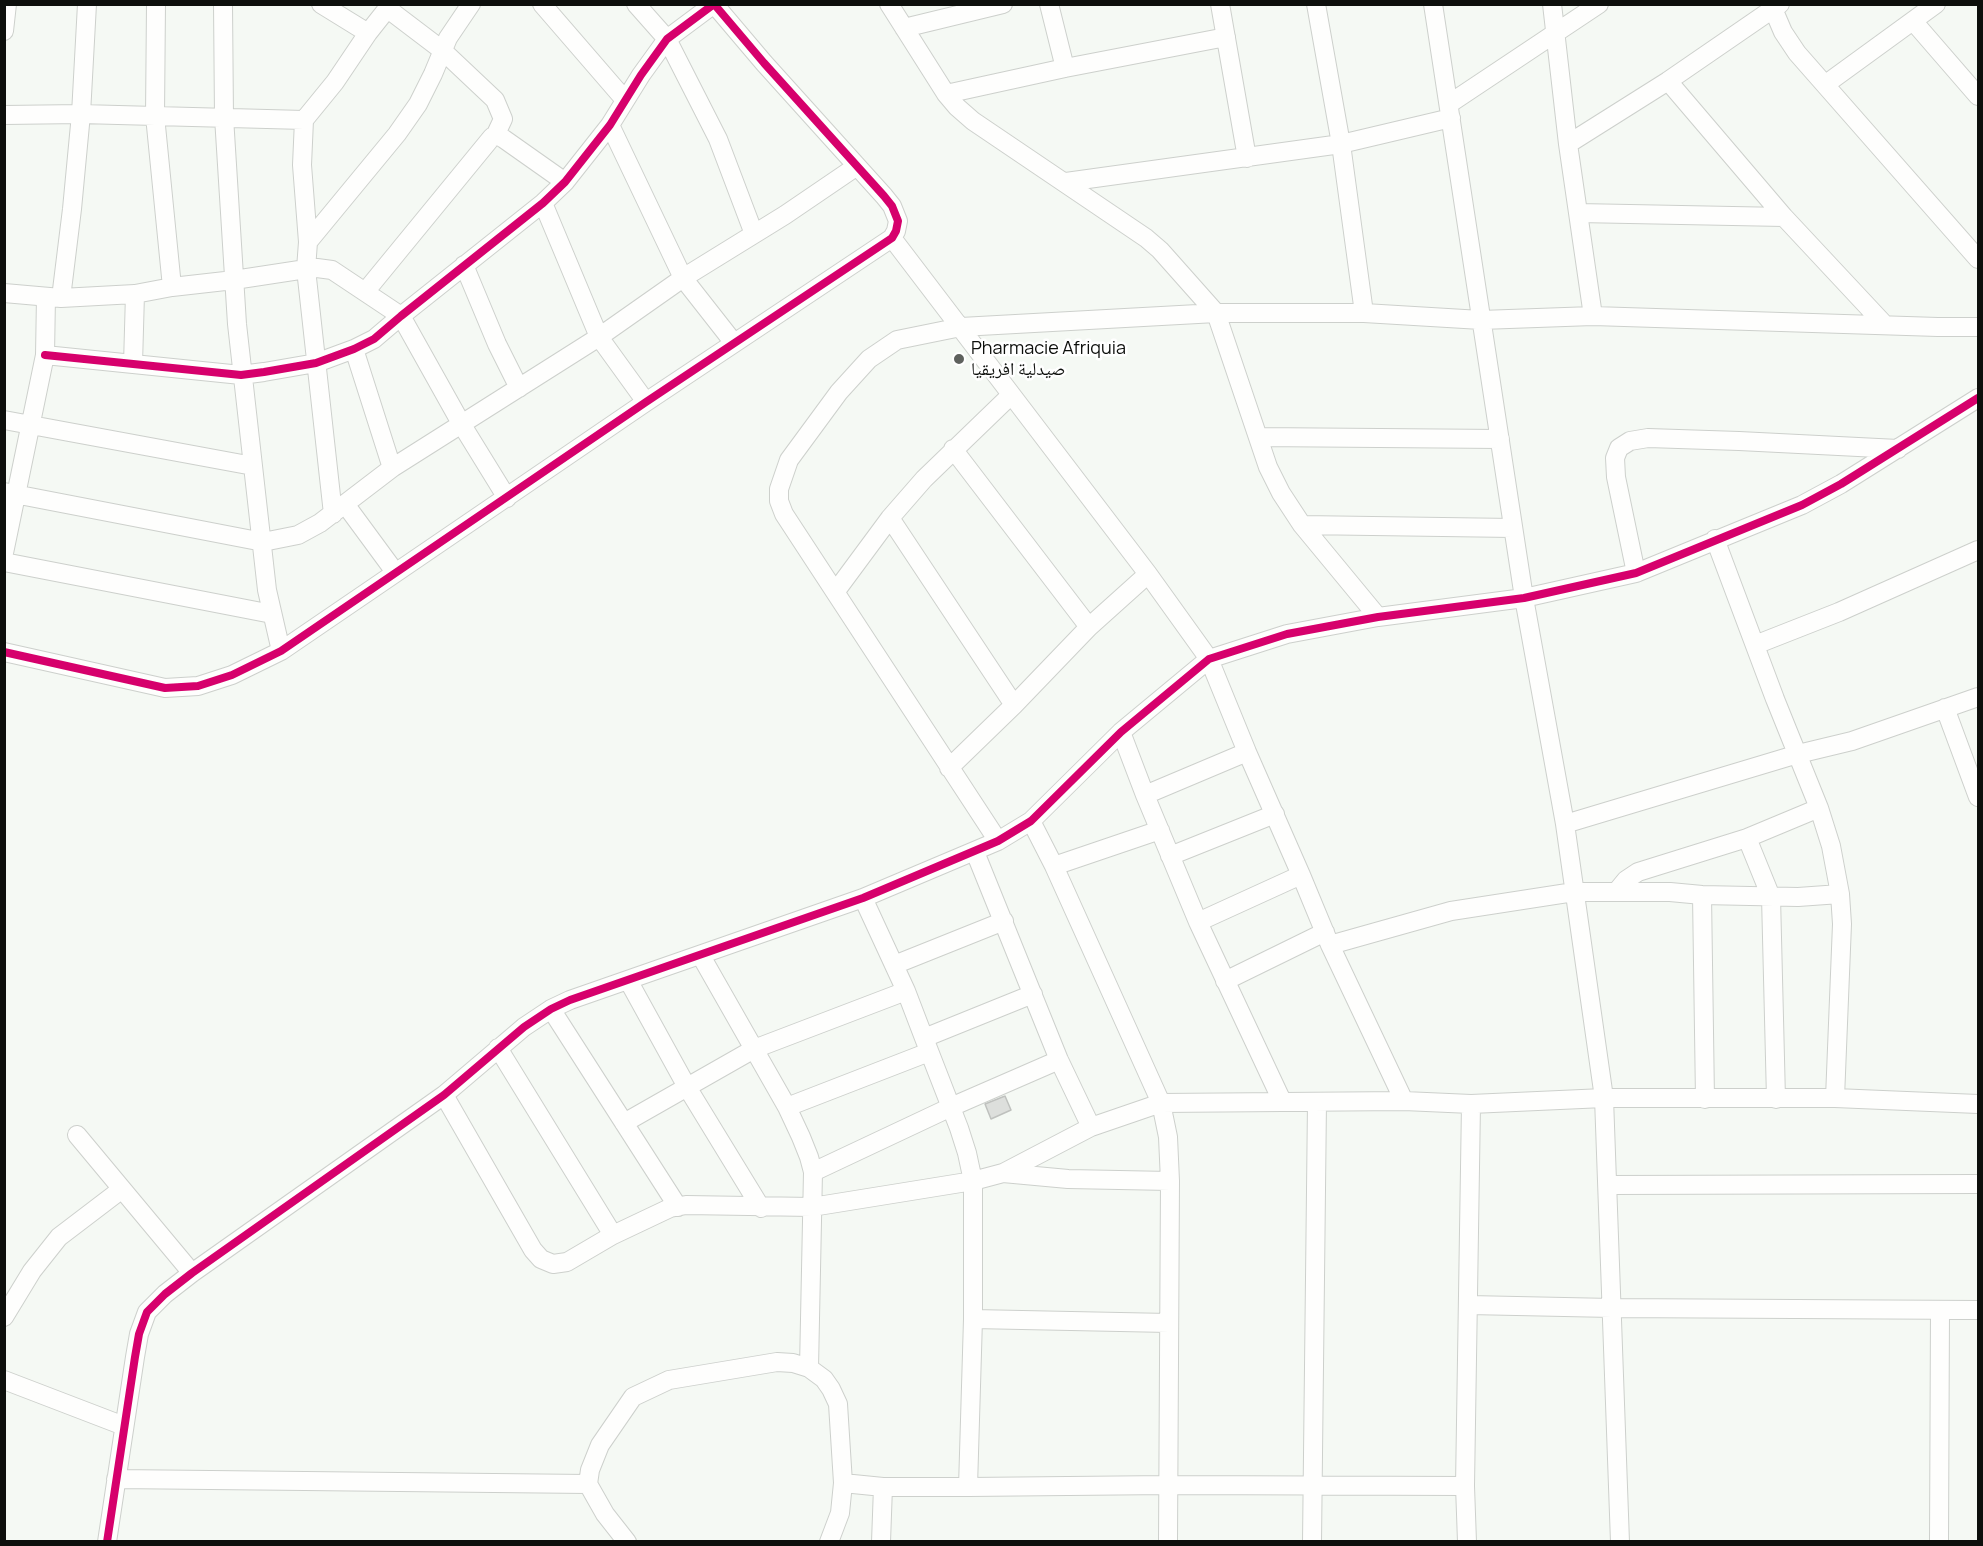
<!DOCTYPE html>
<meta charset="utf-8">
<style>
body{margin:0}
#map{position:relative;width:1983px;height:1546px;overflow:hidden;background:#f5f9f4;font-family:Manrope,sans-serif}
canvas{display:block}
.frame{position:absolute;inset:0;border:6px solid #0d0f0c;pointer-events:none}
</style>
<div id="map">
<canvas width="1983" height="1546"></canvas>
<div class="frame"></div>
</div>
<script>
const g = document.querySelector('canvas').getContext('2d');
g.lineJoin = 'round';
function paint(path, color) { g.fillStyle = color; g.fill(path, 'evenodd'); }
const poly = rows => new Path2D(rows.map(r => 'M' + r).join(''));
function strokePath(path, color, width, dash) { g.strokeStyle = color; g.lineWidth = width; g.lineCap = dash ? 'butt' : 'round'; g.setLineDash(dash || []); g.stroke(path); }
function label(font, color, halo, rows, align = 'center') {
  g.font = font + ' Manrope,"Noto Naskh Arabic",sans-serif'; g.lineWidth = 5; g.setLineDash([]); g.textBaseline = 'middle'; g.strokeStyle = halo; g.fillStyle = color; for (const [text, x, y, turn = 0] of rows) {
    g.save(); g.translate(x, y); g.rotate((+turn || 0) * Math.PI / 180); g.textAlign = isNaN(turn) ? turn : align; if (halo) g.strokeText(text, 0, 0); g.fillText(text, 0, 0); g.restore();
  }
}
const building = poly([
 [1005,1096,1011,1110,991,1119,985,1104,1005,1096]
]);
const street = poly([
 [156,4,155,116,172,287],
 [223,4,224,117,237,324,267,590,281,651],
 [321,4,368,33],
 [542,4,625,100],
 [636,4,667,39,718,139,754,234],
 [889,4,946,94,957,107,973,121,1146,238,1160,250,1216,313,1268,467,1281,493,1302,525,1378,617],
 [1049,4,1065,68],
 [1220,4,1247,158],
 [1316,4,1341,144,1364,313],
 [1433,4,1524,598,1565,824,1604,1098,1620,1542],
 [1552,4,1568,144,1593,316],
 [1771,4,1783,32,1797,53,1978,259],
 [388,9,442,50,495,100,503,119,495,136],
 [1913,21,1978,96],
 [904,28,1003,4],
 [4,31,7,4],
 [1668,81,1784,217,1884,324],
 [1826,84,1936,4],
 [946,94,1065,68,1226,37],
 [1449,104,1599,4],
 [4,115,81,114,304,120],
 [610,125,683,278,734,343],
 [1568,144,1668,81,1780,4],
 [1066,182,1341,144,1451,118],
 [543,203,599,337,646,402],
 [1578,213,1784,217],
 [892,238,1148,574,1209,659,1247,752,1301,875,1330,945,1404,1101],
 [308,242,397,134,418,104,433,74,448,38,471,4],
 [464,265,497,344,519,388],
 [365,292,492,137,499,136,504,139,565,182],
 [4,293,61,298,135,294,172,287,234,280,306,269,317,268,332,270,401,316,462,425,507,498],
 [61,298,72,209,81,114,87,4],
 [354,349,392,468],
 [133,364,135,294],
 [4,420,253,466],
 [1258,437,1500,439],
 [953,449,1089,627],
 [4,492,263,542,298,535,320,523,392,468,599,337,683,278,785,215,857,166],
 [345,504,395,572],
 [333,514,306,269,308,242,302,165,304,120,335,82,368,33,391,4],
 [890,518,1014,705],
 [1302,525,1513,528],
 [1715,539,1775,699,1819,808,1831,846,1840,894,1842,924,1835,1098],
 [4,553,45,355,46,297],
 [4,562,272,614],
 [1636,573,1616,477,1615,458,1619,448,1630,441,1648,438,1739,441,1898,449],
 [836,591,890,518,924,479,1011,395],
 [1755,645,1839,612,1978,550],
 [4,652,165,688,198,686,232,675,281,651,646,402,892,238,896,231,898,221,892,206,884,196,764,63,714,4,667,39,641,75,610,125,565,182,543,203,401,316,374,339,354,349,316,363,264,372,241,375,45,355],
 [1945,708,1978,797],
 [1121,732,1145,795,1198,922,1282,1101],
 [949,768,1014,705,1089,627,1148,574],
 [1145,795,1247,752],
 [1031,821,1054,866,1161,1103,1168,1137,1170,1181,1168,1542],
 [1565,824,1798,754,1852,741,1978,697],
 [1747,838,1771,897,1776,1099],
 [998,841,784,514,779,501,779,489,789,460,839,392,869,359,897,340,961,327,1216,313,1364,313,1481,320,1593,316,1938,327,1978,327],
 [975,852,1059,1060,1091,1127],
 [1170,856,1275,814],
 [1054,866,1160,830],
 [1617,891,1626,880,1638,872,1747,838,1819,808],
 [1702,895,1705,1099],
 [863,898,906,991,924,1038,959,1128,967,1153,973,1181,973,1319,968,1487],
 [1198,922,1301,875],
 [1330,945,1451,911,1574,892,1670,892,1702,895,1798,897,1840,894],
 [701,956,787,1107,801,1137,809,1157,813,1172,809,1368],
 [894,965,1004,921],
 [628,980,687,1087,761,1208],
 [1225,981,1325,932],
 [551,1009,678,1207],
 [924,1038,1033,994],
 [498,1048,613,1235],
 [444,1095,533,1250,541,1259,553,1264,567,1262,613,1235,670,1208,686,1205,812,1207,973,1181,1003,1173,1068,1179,1170,1181],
 [787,1107,929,1052],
 [624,1123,754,1049,906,991],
 [77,1135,192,1273],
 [813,1172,951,1107,1059,1060],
 [1003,1173,1091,1127,1161,1103,1404,1101,1471,1104,1604,1098,1835,1098,1978,1104],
 [1608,1185,1978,1184],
 [1469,1305,1612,1308,1978,1310],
 [4,1317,32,1271,59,1237,122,1189],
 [973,1319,1169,1323],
 [4,1380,124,1426],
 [116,1479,588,1484],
 [843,1483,883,1487,968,1487,1168,1485,1465,1486],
 [107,1542,135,1357,139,1334,147,1312,165,1294,192,1273,444,1095,524,1027,551,1009,570,1000,863,898,998,841,1031,821,1121,732,1209,659,1287,634,1378,617,1524,598,1636,573,1802,505,1841,484,1978,398],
 [627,1542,605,1514,588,1484,590,1470,600,1445,633,1397,669,1380,777,1362,793,1363,809,1368,824,1379,831,1389,838,1404,843,1483,840,1513,829,1542],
 [881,1542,883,1487],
 [1312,1542,1317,1102],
 [1467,1542,1465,1486,1471,1104],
 [1939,1542,1940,1310]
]);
const cycleway = poly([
 [4,652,165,688,198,686,232,675,281,651,646,402,892,238,896,231,898,221,892,206,884,196,764,63,714,4,667,39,641,75,610,125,565,182,543,203,401,316,374,339,354,349,316,363,264,372,241,375,45,355],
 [107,1542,135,1357,139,1334,147,1312,165,1294,192,1273,444,1095,524,1027,551,1009,570,1000,863,898,998,841,1031,821,1121,732,1209,659,1287,634,1378,617,1524,598,1636,573,1802,505,1841,484,1978,398]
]);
const markers = [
 [959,359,6,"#5e615d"]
];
const poiNames = [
 ["Pharmacie Afriquia",971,349],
 ["صيدلية افريقيا",971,370]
];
paint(building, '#dddfdc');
strokePath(building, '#bfc1be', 1.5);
strokePath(street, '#cdd0cc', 20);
strokePath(street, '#fefefd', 18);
strokePath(cycleway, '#d6006c', 8);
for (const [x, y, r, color] of markers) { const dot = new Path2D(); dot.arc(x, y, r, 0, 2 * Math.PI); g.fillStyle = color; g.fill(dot); strokePath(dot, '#fff', 2); }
label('18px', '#0d0f0c', '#fff', poiNames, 'left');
</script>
